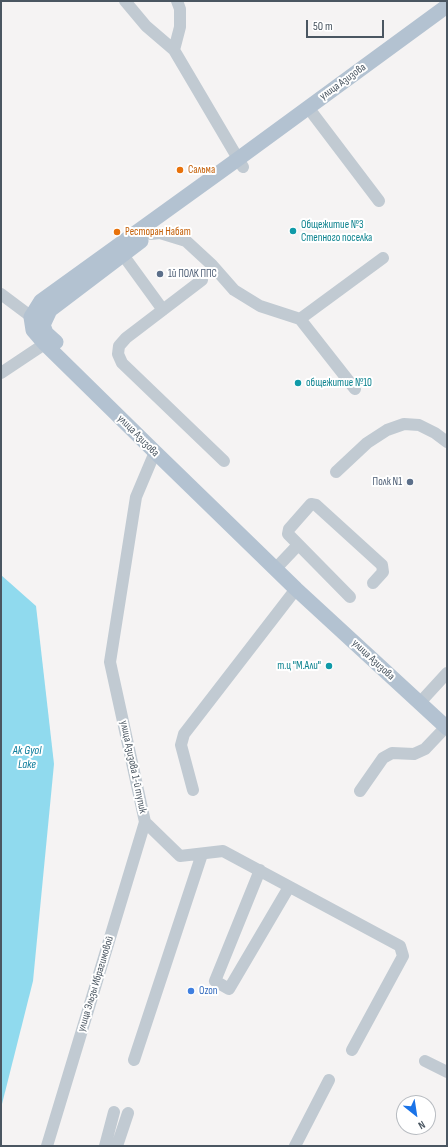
<!DOCTYPE html>
<meta charset="utf-8">
<style>
body{margin:0}
#map{position:relative;width:448px;height:1147px;overflow:hidden;background:#f5f3f3;font-family:"Sofia Sans Condensed",sans-serif}
canvas{display:block}
.frame{position:absolute;inset:0;border:2px solid #4a5661;pointer-events:none}
.north{position:absolute;left:396px;top:1095px;width:40px;height:40px;box-sizing:border-box;background:#fff;border:1px solid #b7bbc0;border-radius:50%;rotate:150deg;font-size:11px;font-weight:700;line-height:16px;text-align:center;color:#4a5661}
.north::after{content:'';display:block;margin:auto;width:14px;height:18px;background:#1a73e8;clip-path:polygon(50% 0,100% 100%,50% 72%,0 100%)}
.scale{position:absolute;left:306px;top:20px;width:78px;height:18px;box-sizing:border-box;border:2px solid #4a5661;border-top:0;padding-left:5px;font-size:12px;line-height:14px;white-space:nowrap;color:#4a5661;-webkit-text-stroke:3px #fff;paint-order:stroke}
</style>
<div id="map">
<canvas width="448" height="1147"></canvas>
<div class="frame"></div>
<div class="north">N</div>
<div class="scale">50 m</div>
</div>
<script>
const g = document.querySelector('canvas').getContext('2d');
g.lineJoin = 'round';
function paint(path, color) { g.fillStyle = color; g.fill(path, 'evenodd'); }
const poly = rows => new Path2D(rows.map(r => 'M' + r).join(''));
function strokePath(path, color, width, dash) { g.strokeStyle = color; g.lineWidth = width; g.lineCap = dash ? 'butt' : 'round'; g.setLineDash(dash || []); g.stroke(path); }
function label(font, color, halo, rows, align = 'center') {
  g.font = font + ' "Sofia Sans Condensed",sans-serif'; g.lineWidth = 4; g.setLineDash([]); g.textBaseline = 'middle'; g.strokeStyle = halo; g.fillStyle = color; for (const [text, x, y, turn = 0] of rows) {
    g.save(); g.translate(x, y); g.rotate((+turn || 0) * Math.PI / 180); g.textAlign = isNaN(turn) ? turn : align; if (halo) g.strokeText(text, 0, 0); g.fillText(text, 0, 0); g.restore();
  }
}
const water = poly([
 [1,575,36,606,54,764,33,981,1,1108]
]);
const minor = poly([
 [125,1,146,26,174,50],
 [177,1,180,9,180,27,174,50,243,167],
 [313,114,379,201],
 [151,234,160,233,186,241,212,265,234,290,260,306,300,319,355,389],
 [123,255,163,310],
 [202,280,126,338,119,346,118,354,122,363,224,461],
 [1,294,37,321],
 [300,319,383,258],
 [1,373,52,339],
 [155,452,136,497,110,662,145,822,180,856,223,851,400,946,403,956,352,1050],
 [336,472,367,443,387,430,404,424,419,425,435,433,447,442],
 [280,564,298,545],
 [350,597,288,534,289,529,311,504,316,505,382,565,383,572,373,583],
 [425,697,447,673],
 [193,790,181,745,184,734,296,589],
 [360,791,383,758,392,753,414,754,425,749,446,727],
 [260,870,215,981,229,989,289,887],
 [134,1060,202,854],
 [425,1061,447,1072],
 [47,1146,145,822],
 [105,1146,114,1112],
 [117,1146,128,1113],
 [295,1146,329,1080]
]);
const major = poly([
 [447,6,238,159,41,301,31,317,33,330,45,344,155,452,296,589,447,728],
 [56,342,46,333,43,325,50,310,141,241]
]);
const markers = [
 [180,170,4,"#e8710a"],
 [293,231,4,"#0f9aa8"],
 [117,232,4,"#e8710a"],
 [160,274,4,"#5c6f8a"],
 [298,383,4,"#0f9aa8"],
 [410,482,4,"#5c6f8a"],
 [329,666,4,"#0f9aa8"],
 [191,991,4,"#3f7fe0"]
];
const streetNames = [
 ["улица Азизова",343,82,-36],
 ["улица Азизова",138,436,45],
 ["улица Азизова",373,660,43],
 ["улица Азизова 1-й тупик",133,767,78],
 ["улица Эльзы Ибрагимовой",96,984,-73]
];
const foodNames = [
 ["Сальма",188,170],
 ["Ресторан Набат",125,232]
];
const cultureNames = [
 ["Общежитие №3",301,225],
 ["Степного поселка",301,238],
 ["общежитие №10",306,383],
 ["т.ц \"М.Али\"",321,666,"right"]
];
const serviceNames = [
 ["1й ПОЛК ППС",168,274],
 ["Полк N1",402,482,"right"]
];
const shopNames = [
 ["Ozon",199,991]
];
const waterNames = [
 ["Ak Gyol",27,751],
 ["Lake",27,765]
];
paint(water, '#90daee');
strokePath(minor, '#c1cad2', 12);
strokePath(major, '#b3c2d1', 15);
for (const [x, y, r, color] of markers) { const dot = new Path2D(); dot.arc(x, y, r, 0, 2 * Math.PI); g.fillStyle = color; g.fill(dot); strokePath(dot, '#fff', 1.5); }
label('11px', '#4a5661', '#fff', streetNames);
label('11px', '#c56008', '#fff', foodNames, 'left');
label('11px', '#0d838f', '#fff', cultureNames, 'left');
label('11px', '#4e5e75', '#fff', serviceNames, 'left');
label('11px', '#366cbe', '#fff', shopNames, 'left');
label('italic 12px', '#0c7c9b', '#fff', waterNames);
</script>
